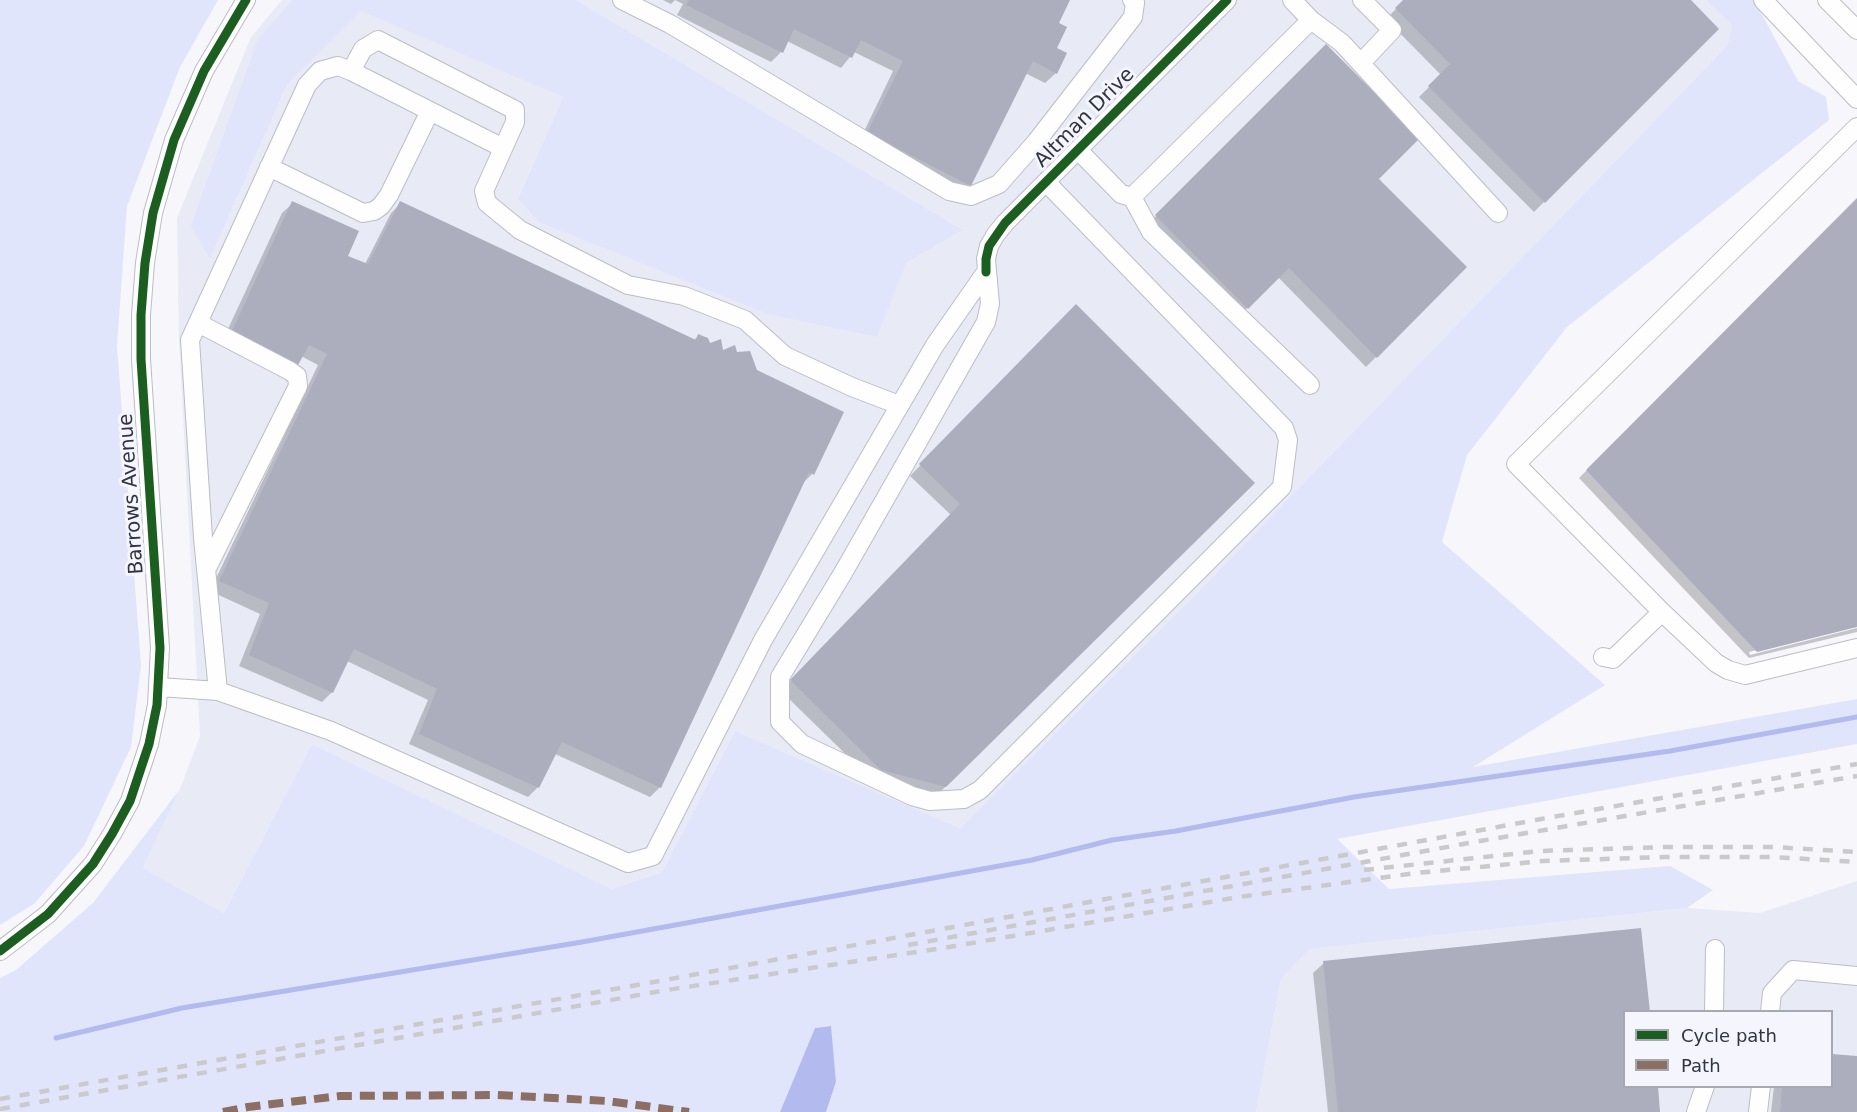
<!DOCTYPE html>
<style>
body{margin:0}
#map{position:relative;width:1857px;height:1112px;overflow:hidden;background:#f6f6fb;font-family:"DejaVu Sans",sans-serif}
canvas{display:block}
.legend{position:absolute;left:1623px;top:1010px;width:210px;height:78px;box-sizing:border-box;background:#f4f5fd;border:2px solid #a6a8b2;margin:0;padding:8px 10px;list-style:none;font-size:18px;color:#313441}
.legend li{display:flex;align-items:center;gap:12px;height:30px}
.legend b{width:30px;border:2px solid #a6a8b2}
</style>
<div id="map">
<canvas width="1857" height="1112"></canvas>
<ul class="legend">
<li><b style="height:8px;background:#1b5e20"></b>Cycle path</li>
<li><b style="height:8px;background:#8d6e63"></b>Path</li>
</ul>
</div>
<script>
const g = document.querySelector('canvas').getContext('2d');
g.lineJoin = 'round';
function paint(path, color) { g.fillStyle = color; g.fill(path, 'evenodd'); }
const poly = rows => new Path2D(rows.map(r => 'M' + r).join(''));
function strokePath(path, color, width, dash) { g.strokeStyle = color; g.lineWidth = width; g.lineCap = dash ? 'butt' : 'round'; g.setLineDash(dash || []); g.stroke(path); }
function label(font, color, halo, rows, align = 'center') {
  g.font = font + ' "DejaVu Sans",sans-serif'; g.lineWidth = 6; g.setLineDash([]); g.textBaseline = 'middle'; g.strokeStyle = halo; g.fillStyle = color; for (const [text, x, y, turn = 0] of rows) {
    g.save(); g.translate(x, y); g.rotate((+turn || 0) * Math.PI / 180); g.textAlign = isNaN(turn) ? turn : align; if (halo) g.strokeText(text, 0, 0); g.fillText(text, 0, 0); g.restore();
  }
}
const built = poly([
 [282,0,292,0,258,40,210,259,287,85,361,10,563,97,518,197,906,263,963,230,576,0,1706,0,1732,25,1727,46,1196,594,960,828,735,731,662,872,612,889,312,744,224,913,143,868,180,789,200,736,179,339,177,218,251,37],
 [1857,881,1857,1112,1256,1112,1281,979,1308,949,1687,908,1760,913],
 [1624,1012,1832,1012,1832,1086,1624,1086]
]);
const green = poly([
 [0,0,218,0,180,67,127,206,117,346,141,665,131,747,84,846,34,904,0,925],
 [292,0,576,0,963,230,906,263,877,337,768,314,539,222,518,198,563,97,361,11,287,85,210,259,191,226,258,39],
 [1706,0,1754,0,1798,81,1826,97,1829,120,1567,327,1467,455,1442,542,1605,685,1473,767,1857,699,1857,744,1337,839,1389,889,1670,866,1713,890,1687,908,1309,949,1281,979,1256,1112,826,1112,836,1082,830,1026,815,1028,780,1112,0,1112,0,978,16,970,93,903,180,789,143,868,224,913,312,744,612,889,662,872,735,731,960,828,1196,594,1727,46,1732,25]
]);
const water = poly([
 [831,1026,836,1082,826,1112,780,1112,815,1028]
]);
const shadow = poly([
 [663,0,1069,0,1057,24,1055,48,1056,73,1045,83,1025,73,970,185,960,195,858,144,893,71,854,52,841,68,787,41,781,52,771,62,677,15,683,4,675,0,671,4],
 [1405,0,1688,0,1717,29,1534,212,1419,97,1441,75,1386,19],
 [1326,46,1377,179,1465,267,1366,367,1278,277,1237,318,1146,226],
 [1857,200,1857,625,1749,652,1750,655,1857,628,1857,632,1749,658,1579,478],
 [293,203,346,257,365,264,391,213,401,203,693,341,698,336,722,352,736,354,756,371,812,474,802,484,660,787,650,797,555,754,538,787,528,797,409,744,428,700,347,661,332,692,322,702,239,666,260,614,210,591,318,365,301,356,297,364,287,374,221,344,282,213],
 [1076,306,1253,483,935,797,871,779,781,691,951,515,910,476],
 [1324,963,1624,1012,1624,1086,1659,1112,1328,1112,1313,973],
 [1832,1055,1857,1058,1857,1112,1771,1112,1774,1086,1832,1086]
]);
const stream = poly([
 [56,1038,182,1008,582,942,1032,860,1112,840,1176,831,1354,797,1670,751,1857,717]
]);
const building = poly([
 [689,0,1070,0,1059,23,1067,27,1057,48,1067,53,1057,74,1033,61,971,186,867,133,903,61,861,40,852,58,794,29,783,53,686,5],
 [1403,0,1691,0,1719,29,1545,203,1428,86,1450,64,1395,8],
 [1326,44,1420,138,1379,179,1467,267,1377,358,1289,268,1248,309,1155,215],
 [1857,198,1857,627,1757,652,1586,470],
 [292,201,359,231,348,256,368,264,400,201,696,340,698,334,708,338,710,343,721,339,723,350,735,345,737,352,750,351,757,370,844,412,814,475,809,472,661,788,562,742,539,788,419,734,437,689,354,649,333,693,249,655,269,603,219,581,327,354,309,345,298,365,231,333],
 [1076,304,1255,483,946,787,881,770,790,680,960,504,919,464],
 [1641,928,1650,1012,1624,1012,1624,1086,1658,1086,1660,1112,1338,1112,1323,961],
 [1832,1054,1857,1056,1857,1112,1780,1112,1782,1086,1832,1086]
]);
const minor = poly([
 [622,0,670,24,949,191,971,196,999,184,1036,142,1133,17,1135,3,1132,0],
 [1763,0,1857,99],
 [1827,0,1857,30],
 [1311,20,1342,43,1498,213],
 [1361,63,1392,30,1362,0],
 [351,71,503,148],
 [1857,127,1516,464,1662,612,1716,663,1728,670,1745,675,1857,648],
 [1078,150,1121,194,1132,197,1311,20,1292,0],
 [269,167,363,213,374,211,381,206,389,195,430,111],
 [1046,182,1284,428,1288,440,1282,487,980,790,964,799,930,801,912,796,802,744,780,722,780,677,843,573,986,322,990,304,986,259,989,246,996,234,1005,223,1227,0],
 [1132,197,1151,232,1310,385],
 [198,323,290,371,297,376,298,386,206,570],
 [1603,657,1613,659,1662,612],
 [159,687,218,691,331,731,628,863,653,856,763,640,935,345,986,272],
 [218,691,203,538,190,340,307,85,320,71,338,66,351,71,363,49,378,40,515,110,515,122,484,191,487,203,520,230,628,285,684,296,745,320,785,356,852,387,899,405],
 [0,951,48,914,93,864,112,834,130,801,149,744,157,705,160,648,141,359,141,315,145,263,153,213,174,140,204,71,246,0],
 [1714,1012,1715,949],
 [1770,1012,1772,993,1793,970,1857,976],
 [1696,1112,1705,1086],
 [1758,1112,1761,1086]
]);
const rail = poly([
 [1364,870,1540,851,1665,847,1773,847,1857,852],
 [908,945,1469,843,1857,776],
 [0,1099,665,980,1541,819,1857,764],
 [0,1109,667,990,943,948,1239,897,1416,873,1543,861,1665,857,1773,857,1857,862]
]);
const quiet = poly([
 [223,1112,248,1107,340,1096,497,1095,607,1101,689,1112]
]);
const cycleway = poly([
 [986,272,986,259,989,246,1005,223,1227,0],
 [0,951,48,914,93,864,112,834,130,801,149,744,157,705,160,648,141,359,141,315,145,263,153,213,174,140,204,71,246,0]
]);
const streetNames = [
 ["Altman Drive",1085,118,-45],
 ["Barrows Avenue",132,494,-94]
];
paint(built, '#e8eaf6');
paint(green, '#e1e5fc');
paint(water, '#b2baee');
paint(shadow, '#0003');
strokePath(stream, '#b2baee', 5);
paint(building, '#acaebd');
strokePath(minor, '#bcbdc5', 20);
strokePath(minor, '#fefefe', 18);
strokePath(rail, '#cacacc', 4.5, [10, 10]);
strokePath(quiet, '#8d6e63', 8, [15, 8]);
strokePath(cycleway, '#1b5e20', 9);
label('20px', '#313441', '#f4f5fd', streetNames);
</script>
